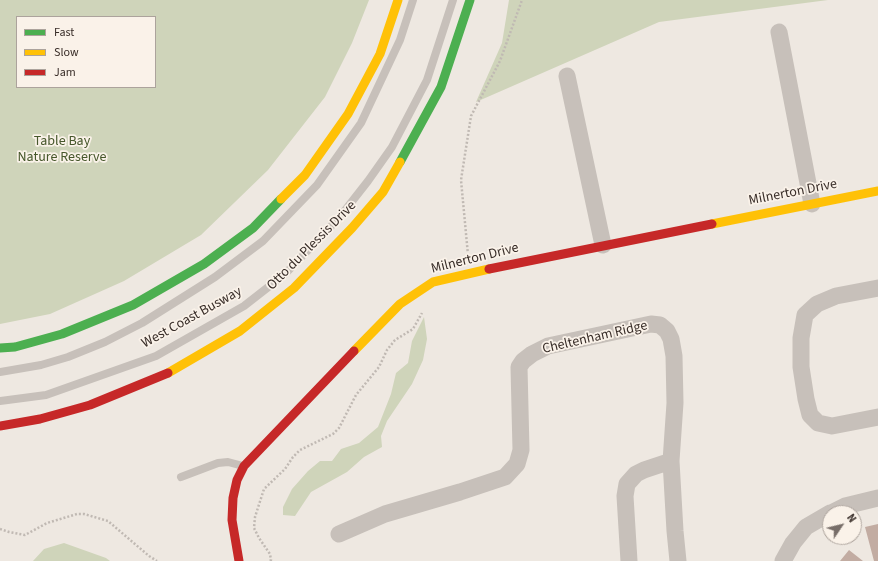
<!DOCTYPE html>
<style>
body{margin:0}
#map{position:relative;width:878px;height:561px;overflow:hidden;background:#eee8e1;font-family:"Source Sans 3",sans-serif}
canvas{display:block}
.legend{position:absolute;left:16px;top:16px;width:140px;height:72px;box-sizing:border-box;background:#faf2e9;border:1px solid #aca39c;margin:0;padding:5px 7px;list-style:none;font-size:12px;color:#382d28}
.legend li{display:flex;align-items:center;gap:8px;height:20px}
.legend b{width:20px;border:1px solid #aca39c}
.north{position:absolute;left:822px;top:505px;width:40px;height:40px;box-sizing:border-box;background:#faf2e9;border:1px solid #aca39c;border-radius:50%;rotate:55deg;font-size:11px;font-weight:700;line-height:16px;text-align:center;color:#382d28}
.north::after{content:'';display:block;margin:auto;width:14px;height:18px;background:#786e69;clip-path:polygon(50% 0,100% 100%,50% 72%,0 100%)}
</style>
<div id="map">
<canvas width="878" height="561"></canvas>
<ul class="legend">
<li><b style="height:5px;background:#4caf50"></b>Fast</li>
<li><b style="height:5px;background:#ffc107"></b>Slow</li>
<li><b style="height:5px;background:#c62828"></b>Jam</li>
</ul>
<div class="north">N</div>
</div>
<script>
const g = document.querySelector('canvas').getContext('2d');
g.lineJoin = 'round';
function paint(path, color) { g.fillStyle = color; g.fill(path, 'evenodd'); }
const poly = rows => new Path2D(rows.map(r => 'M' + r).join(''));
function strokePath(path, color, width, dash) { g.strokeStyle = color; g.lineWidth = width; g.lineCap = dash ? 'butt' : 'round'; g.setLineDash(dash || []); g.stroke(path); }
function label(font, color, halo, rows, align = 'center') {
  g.font = font + ' "Source Sans 3",sans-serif'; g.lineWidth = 3.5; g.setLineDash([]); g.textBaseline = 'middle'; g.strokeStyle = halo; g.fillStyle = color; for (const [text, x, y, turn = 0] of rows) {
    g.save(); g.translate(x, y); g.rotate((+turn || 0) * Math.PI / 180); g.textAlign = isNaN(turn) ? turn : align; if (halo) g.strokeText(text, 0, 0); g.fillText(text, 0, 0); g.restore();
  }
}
const green = poly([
 [0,0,369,0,352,43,325,97,268,170,201,235,124,281,50,314,0,324],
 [17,17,155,17,155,87,17,87],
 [509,0,828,0,659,22,476,102,502,43],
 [424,317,427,339,423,360,412,384,387,421,381,436,382,447,364,457,347,472,311,492,295,516,283,515,283,507,292,489,308,471,320,461,332,461,341,449,359,443,378,427,391,394,396,373,408,363,412,341],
 [64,543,106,558,110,561,33,561,44,549]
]);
const building = poly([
 [878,524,878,561,874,561,865,527],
 [849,550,863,561,840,561]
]);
const path = poly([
 [468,255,461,180,471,116,500,61,522,0],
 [0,529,9,532,25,535,47,523,77,514,84,514,108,521,149,556,157,561],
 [270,561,271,560,270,554,259,538,254,528,255,517,264,489,285,469,293,457,300,450,333,434,339,428,356,395,379,367,387,350,395,340,413,329,422,313]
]);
const lane = poly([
 [0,372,41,365,68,357,105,342,142,323,215,277,263,241,317,185,361,123,400,40,413,0],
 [0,401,46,395,156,356,244,306,285,274,339,218,368,181,392,147,427,80,453,0],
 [181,477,218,463,228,462,243,466]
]);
const street = poly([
 [779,32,812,204],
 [567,76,603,245],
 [878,288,836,296,817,304,805,315,801,338,801,367,806,399,810,415,818,423,832,426,878,417],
 [831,513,845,506,878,498],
 [339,534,385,514,460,492,505,477,517,464,521,450,519,367,523,361,532,354,548,346,651,324,660,325,667,331,671,339,674,356,675,403,671,461,675,531,678,561],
 [629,561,625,496,627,484,636,474,644,470,671,461],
 [783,561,793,543,806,527,830,513]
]);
const fast = poly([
 [400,162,441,87,470,0],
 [0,348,15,347,62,334,133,305,204,264,253,228,281,199]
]);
const slow = poly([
 [281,199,305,175,348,114,380,54,398,0],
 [712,224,878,191],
 [354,351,400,304,433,282,489,269],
 [168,373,240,331,294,288,352,228,383,192,400,162]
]);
const jam = poly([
 [489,269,712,224],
 [0,426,40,419,90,405,168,373],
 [239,561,232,520,233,498,237,480,244,466,354,351]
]);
const parkNames = [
 ["Table Bay",62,142],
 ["Nature Reserve",62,158]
];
const streetNames = [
 ["Milnerton Drive",793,193,-11],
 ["Otto du Plessis Drive",312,246,-45],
 ["Milnerton Drive",475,259,-14],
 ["West Coast Busway",192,318,-29],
 ["Cheltenham Ridge",595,338,-13]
];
paint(green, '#cfd4ba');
paint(building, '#c2aca2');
strokePath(path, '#c0b9b3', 2.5, [2, 2]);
strokePath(lane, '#c7c0ba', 8);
strokePath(street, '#c7c0ba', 17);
strokePath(fast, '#4caf50', 9);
strokePath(slow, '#ffc107', 9);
strokePath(jam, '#c62828', 9);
label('14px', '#46572b', '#faf2e9', parkNames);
label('14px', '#382d28', '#faf2e9', streetNames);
</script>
